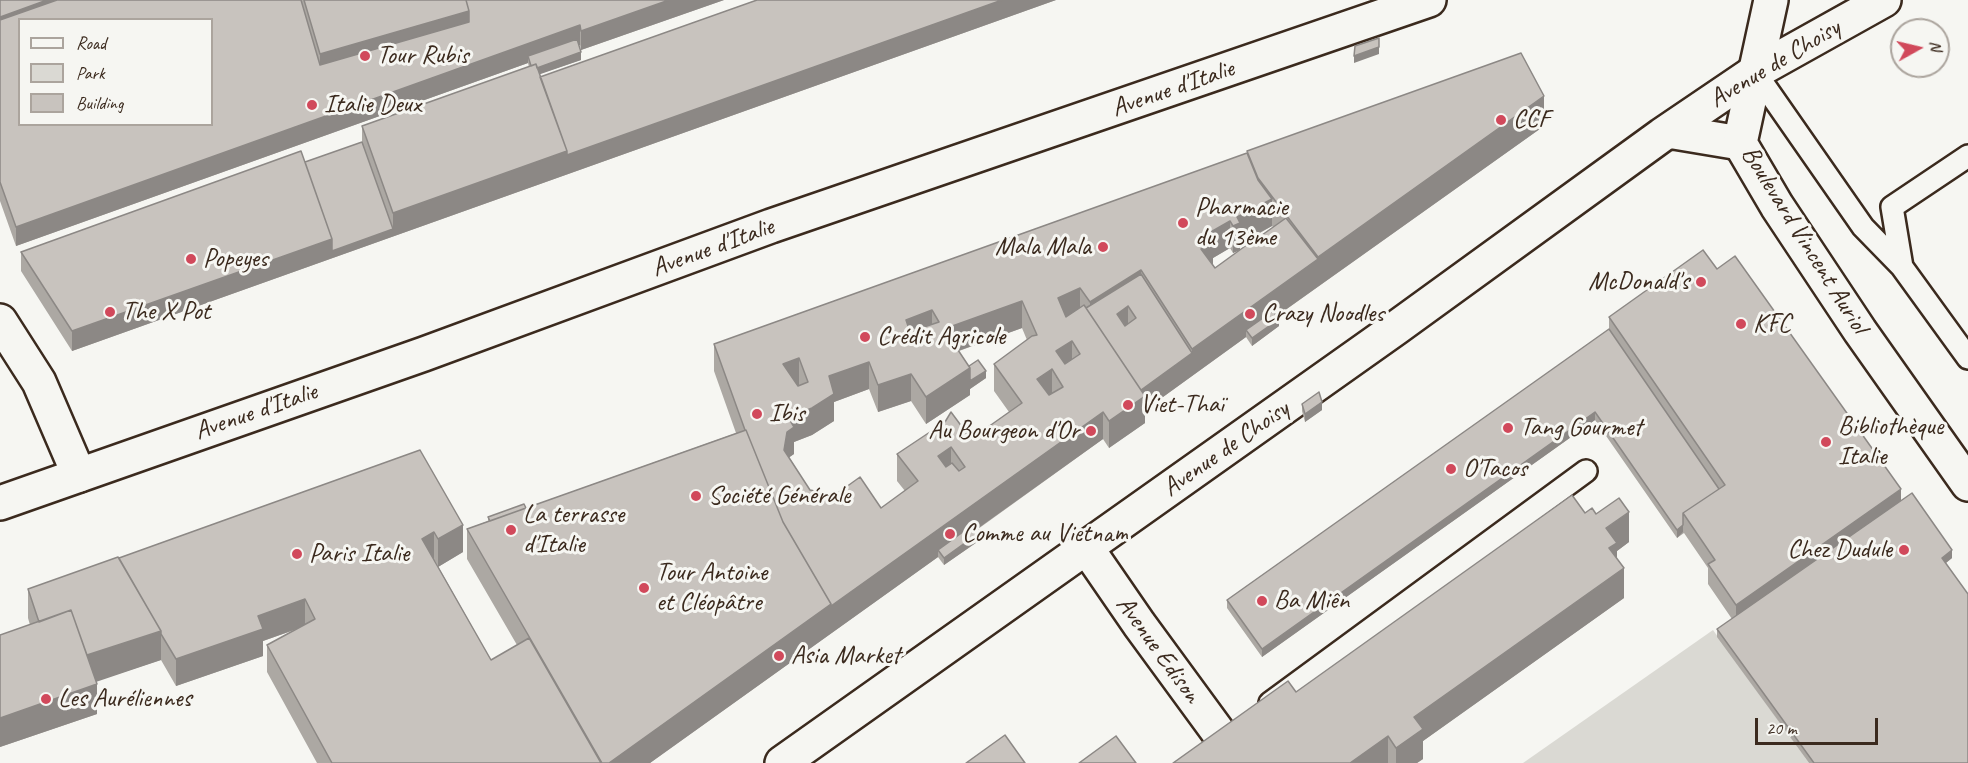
<!DOCTYPE html>
<meta charset="utf-8">
<style>
body{margin:0}
#map{position:relative;width:1968px;height:763px;overflow:hidden;background:#f6f6f2;font-family:Caveat,sans-serif}
canvas{display:block}
.legend{position:absolute;left:18px;top:18px;width:195px;height:108px;box-sizing:border-box;background:#f6f6f2;border:2px solid #aba49d;margin:0;padding:8px 10px;list-style:none;font-size:18px;color:#3b2a1e}
.legend li{display:flex;align-items:center;gap:12px;height:30px}
.legend b{width:30px;border:2px solid #aba49d}
.north{position:absolute;left:1890px;top:18px;width:60px;height:60px;box-sizing:border-box;background:#f6f6f2;border:2px solid #aba49d;border-radius:50%;rotate:82deg;font-size:16px;font-weight:700;line-height:24px;text-align:center;color:#3b2a1e}
.north::after{content:'';display:block;margin:auto;width:21px;height:27px;background:#d1495b;clip-path:polygon(50% 0,100% 100%,50% 72%,0 100%)}
.scale{position:absolute;left:1755px;top:718px;width:123px;height:27px;box-sizing:border-box;border:3px solid #3b2a1e;border-top:0;padding-left:8px;font-size:18px;line-height:21px;white-space:nowrap;color:#3b2a1e;-webkit-text-stroke:4px #f6f6f2;paint-order:stroke}
</style>
<div id="map">
<canvas width="1968" height="763"></canvas>
<ul class="legend">
<li><b style="height:8px;background:#f6f6f2"></b>Road</li>
<li><b style="height:16px;background:#dad9d3"></b>Park</li>
<li><b style="height:16px;background:#c8c3be"></b>Building</li>
</ul>
<div class="north">N</div>
<div class="scale">20 m</div>
</div>
<script>
const g = document.querySelector('canvas').getContext('2d');
g.lineJoin = 'round';
function paint(path, color) { g.fillStyle = color; g.fill(path, 'evenodd'); }
const poly = rows => new Path2D(rows.map(r => 'M' + r).join(''));
function strokePath(path, color, width, dash) { g.strokeStyle = color; g.lineWidth = width; g.lineCap = dash ? 'butt' : 'round'; g.setLineDash(dash || []); g.stroke(path); }
function label(font, color, halo, rows, align = 'center') {
  g.font = font + ' Caveat,sans-serif'; g.lineWidth = 6; g.setLineDash([]); g.textBaseline = 'middle'; g.strokeStyle = halo; g.fillStyle = color; for (const [text, x, y, turn = 0] of rows) {
    g.save(); g.translate(x, y); g.rotate((+turn || 0) * Math.PI / 180); g.textAlign = isNaN(turn) ? turn : align; if (halo) g.strokeText(text, 0, 0); g.fillText(text, 0, 0); g.restore();
  }
}
const green = poly([
 [1713,630,1809,763,1523,763]
]);
const lane = poly([
 [1755,72,1863,227,1902,267,1968,358],
 [1902,267,1892,207,1968,156],
 [1270,703,1586,471]
]);
const street = poly([
 [0,321,39,382,79,475],
 [1086,547,1139,624,1232,751]
]);
const secondary = poly([
 [1668,131,1740,143],
 [782,763,1396,328,1662,135,1755,72,1884,0]
]);
const primary = poly([
 [1771,0,1740,143,1777,206,1860,331,1968,484],
 [0,503,424,354,771,226,1429,0]
]);
const wall = poly([
 [0,0,724,0,581,50,580,45,579,45,581,60,539,74,540,77,757,0,1056,0,72,351,21,271,21,252,305,162,362,142,362,126,529,67,528,63,16,246,0,201],
 [1544,126,1277,316,1279,326,1252,346,1246,337,1145,410,1145,423,1109,448,1103,439,978,529,980,540,944,565,938,557,650,763,317,763,267,672,267,645,297,629,263,641,263,656,176,686,161,660,96,681,97,714,0,747,0,635,30,625,28,618,28,589,119,558,420,450,463,552,438,567,434,559,491,660,517,645,467,559,467,529,488,521,488,517,526,508,736,433,714,371,714,344,1247,153,1247,151],
 [1272,226,1273,227,1255,240,1253,237],
 [1245,240,1245,246,1215,268,1213,266,1213,258,1230,248,1233,253,1240,250,1240,243],
 [1022,328,1027,340,994,364,994,391,1009,412,971,439,897,454,897,481,905,491,881,508,810,490,789,457,794,454,794,442,812,435,834,421,834,402,869,389,878,412,911,401,926,424,970,395,970,389,986,378,969,366,959,351],
 [1717,269,1901,501,1952,558,1946,563,1968,763,1809,763,1717,637,1717,629,1732,619,1708,584,1708,568,1684,533,1677,538,1595,420,1262,657,1227,608,1227,600,1609,329,1609,317],
 [1302,404,1322,410,1305,422,1302,411],
 [1585,513,1596,514,1629,542,1617,551,1617,558,1624,598,1423,741,1423,759,1417,763,1173,763,1296,692]
]);
const shadedWall = poly([
 [47,0,112,0,0,40,0,17],
 [669,0,724,0,581,50,581,31],
 [1002,0,1056,0,72,351,72,331,332,239,393,229,393,213,567,151],
 [469,11,469,41,320,84,320,54],
 [580,25,580,45,530,63,528,56,528,63,16,246,16,227],
 [1379,47,1379,54,1354,63,1354,56],
 [581,52,581,60,532,77,532,69],
 [1544,96,1544,126,1250,335,1246,330,1246,337,1145,410,1145,423,1109,448,1109,421,1139,391,1192,353,1192,349,1318,259,1318,257],
 [1272,199,1272,226,1240,243,1240,250,1233,253,1233,226,1237,217],
 [1230,221,1230,248,1213,258,1213,269,1201,249,1209,233],
 [1141,270,1141,297,1090,318,1090,302],
 [1080,288,1080,315,1063,323,1058,298],
 [1022,301,1022,328,944,356,944,329],
 [1128,306,1128,329,1117,314],
 [932,310,932,338,906,347,906,320],
 [1279,319,1279,326,1252,346,1252,338],
 [1072,341,1072,368,1056,378,1056,351],
 [799,358,799,385,783,391,783,364],
 [869,362,869,389,834,402,834,421,812,435,794,442,794,454,787,459,784,450,787,432,791,422,792,416,829,376],
 [970,368,986,371,986,378,970,389,970,395,926,424,926,397],
 [1052,369,1052,397,1037,406,1037,379],
 [911,374,911,401,878,412,878,385],
 [1322,402,1322,410,1305,422,1305,414],
 [1103,412,1103,439,942,554,938,550,938,557,650,763,609,763,831,604],
 [1595,412,1595,420,1262,657,1262,649],
 [951,447,951,474,938,456],
 [1901,489,1901,508,1736,624,1736,605],
 [1629,512,1629,542,1617,551,1617,572,1609,556,1606,528],
 [463,525,463,552,438,567,438,539],
 [1683,525,1683,532,1677,538,1677,530],
 [434,532,434,559,422,566,422,539],
 [980,532,980,540,944,565,944,558],
 [1952,550,1952,558,1942,566,1942,558],
 [1624,568,1624,598,1423,741,1423,759,1417,763,1396,763,1396,748,1414,717],
 [305,599,305,626,263,641,263,656,176,686,176,659,258,616],
 [161,631,161,660,87,685,87,655],
 [97,684,97,714,0,747,0,718],
 [1388,736,1388,763,1350,763]
]);
const building = poly([
 [0,0,47,0,0,17,0,0],
 [57,0,301,0,320,65,469,22,469,11,466,0,669,0,581,31,580,25,16,227,0,182,0,20,57,0],
 [20,20,212,20,212,124,20,124,20,20],
 [304,0,466,0,469,11,320,54,304,0],
 [757,0,1002,0,567,155,567,151,540,77,757,0],
 [1379,38,1379,47,1354,56,1355,46,1379,38],
 [577,39,581,52,537,68,536,64,531,66,528,56,577,39],
 [1521,53,1544,96,1318,257,1258,178,1247,151,1521,53],
 [536,64,567,151,393,213,362,126,536,64],
 [362,142,393,229,332,251,332,239,305,162,362,142],
 [301,151,332,239,72,331,21,252,301,151],
 [1247,153,1258,180,1272,199,1237,217,1240,223,1233,226,1230,221,1209,233,1213,242,1201,249,1215,268,1248,244,1245,240,1252,235,1255,240,1286,218,1318,259,1192,349,1141,270,1090,302,1080,288,1058,298,1066,317,1084,305,1145,396,1109,421,1103,412,831,606,831,604,783,522,746,430,745,430,714,344,1247,153],
 [1022,301,1037,335,1032,336,994,364,1022,403,971,439,951,412,945,422,897,454,918,481,881,508,860,477,835,495,810,490,784,450,787,432,794,427,791,422,792,416,812,408,834,394,829,376,869,362,878,385,911,374,926,397,970,368,944,329,1022,301],
 [932,310,939,322,918,329,908,326,906,320,932,310],
 [1072,341,1080,354,1065,364,1056,351,1072,341],
 [799,358,808,382,798,386,783,364,799,358],
 [1052,369,1063,387,1049,395,1037,379,1052,369],
 [951,447,965,467,959,471,952,463,946,467,938,456,951,447],
 [1703,250,1717,269,1735,256,1901,489,1736,605,1708,564,1715,560,1683,513,1725,485,1609,317,1703,250],
 [1141,274,1192,353,1141,390,1086,308,1141,274],
 [1128,306,1136,318,1125,326,1117,314,1128,306],
 [1273,311,1279,319,1252,338,1246,330,1273,311],
 [1609,329,1719,489,1683,513,1683,525,1677,530,1595,412,1262,649,1227,600,1609,329],
 [978,360,986,371,970,381,970,368,969,366,978,360],
 [1319,392,1322,402,1305,414,1302,404,1319,392],
 [746,430,783,522,831,604,609,763,602,763,467,529,746,430],
 [420,450,463,525,438,539,434,532,422,539,491,660,529,638,601,763,332,763,267,645,315,619,305,599,258,616,263,629,176,659,161,634,161,631,119,558,420,450],
 [1912,493,1952,550,1942,558,1968,594,1968,763,1814,763,1717,629,1912,493],
 [1572,495,1585,513,1592,508,1596,514,1619,498,1629,512,1606,528,1617,543,1609,548,1624,568,1414,717,1423,729,1396,748,1388,736,1350,763,1173,763,1288,681,1296,692,1572,495],
 [524,504,526,508,490,521,488,517,524,504],
 [974,524,980,532,944,558,938,550,974,524],
 [118,557,161,631,87,655,71,610,39,622,28,589,118,557],
 [71,610,97,684,0,718,0,635,71,610],
 [1005,735,1025,763,966,763,1005,735],
 [1116,736,1136,763,1079,763,1116,736]
]);
const markers = [
 [365,56,6,"#d1495b"],
 [312,105,6,"#d1495b"],
 [1501,120,6,"#d1495b"],
 [1183,223,6,"#d1495b"],
 [1103,247,6,"#d1495b"],
 [191,259,6,"#d1495b"],
 [1701,282,6,"#d1495b"],
 [110,312,6,"#d1495b"],
 [1250,314,6,"#d1495b"],
 [1741,324,6,"#d1495b"],
 [865,337,6,"#d1495b"],
 [1128,405,6,"#d1495b"],
 [757,414,6,"#d1495b"],
 [1508,428,6,"#d1495b"],
 [1091,431,6,"#d1495b"],
 [1826,442,6,"#d1495b"],
 [1451,469,6,"#d1495b"],
 [696,496,6,"#d1495b"],
 [511,530,6,"#d1495b"],
 [950,534,6,"#d1495b"],
 [1904,550,6,"#d1495b"],
 [297,554,6,"#d1495b"],
 [644,588,6,"#d1495b"],
 [1262,601,6,"#d1495b"],
 [779,656,6,"#d1495b"],
 [46,699,6,"#d1495b"]
];
const poiNames = [
 ["Tour Rubis",377,56],
 ["Italie Deux",324,105],
 ["CCF",1513,120],
 ["Pharmacie",1195,208],
 ["du 13ème",1195,238],
 ["Mala Mala",1091,247,"right"],
 ["Popeyes",203,259],
 ["McDonald's",1689,282,"right"],
 ["The X Pot",122,312],
 ["Crazy Noodles",1262,314],
 ["KFC",1753,324],
 ["Crédit Agricole",877,337],
 ["Viet-Thaï",1140,405],
 ["Ibis",769,414],
 ["Bibliothèque",1838,427],
 ["Italie",1838,457],
 ["Tang Gourmet",1520,428],
 ["Au Bourgeon d'Or",1079,431,"right"],
 ["O'Tacos",1463,469],
 ["Société Générale",708,496],
 ["La terrasse",523,515],
 ["d'Italie",523,545],
 ["Comme au Vietnam",962,534],
 ["Chez Dudule",1892,550,"right"],
 ["Paris Italie",309,554],
 ["Tour Antoine",656,573],
 ["et Cléopâtre",656,603],
 ["Ba Miên",1274,601],
 ["Asia Market",791,656],
 ["Les Auréliennes",58,699]
];
const streetNames = [
 ["Avenue de Choisy",1775,64,-31],
 ["Avenue d'Italie",1173,89,-19],
 ["Boulevard Vincent Auriol",1804,240,58],
 ["Avenue d'Italie",713,248,-20],
 ["Avenue d'Italie",256,412,-19],
 ["Avenue de Choisy",1226,449,-35],
 ["Avenue Edison",1158,650,54]
];
paint(green, '#dad9d3');
strokePath(lane, '#3b2a1e', 26);
strokePath(street, '#3b2a1e', 38);
strokePath(secondary, '#3b2a1e', 38);
strokePath(primary, '#3b2a1e', 38);
strokePath(lane, '#f6f6f2', 21);
strokePath(street, '#f6f6f2', 33);
strokePath(secondary, '#f6f6f2', 33);
strokePath(primary, '#f6f6f2', 33);
paint(wall, '#aca8a3');
paint(shadedWall, '#8c8885');
paint(building, '#c8c3be');
strokePath(building, '#8c8885', 1.5);
for (const [x, y, r, color] of markers) { const dot = new Path2D(); dot.arc(x, y, r, 0, 2 * Math.PI); g.fillStyle = color; g.fill(dot); strokePath(dot, '#f6f6f2', 2); }
label('26px', '#3b2a1e', '#f6f6f2', poiNames, 'left');
label('26px', '#3b2a1e', '#f6f6f2', streetNames);
</script>
